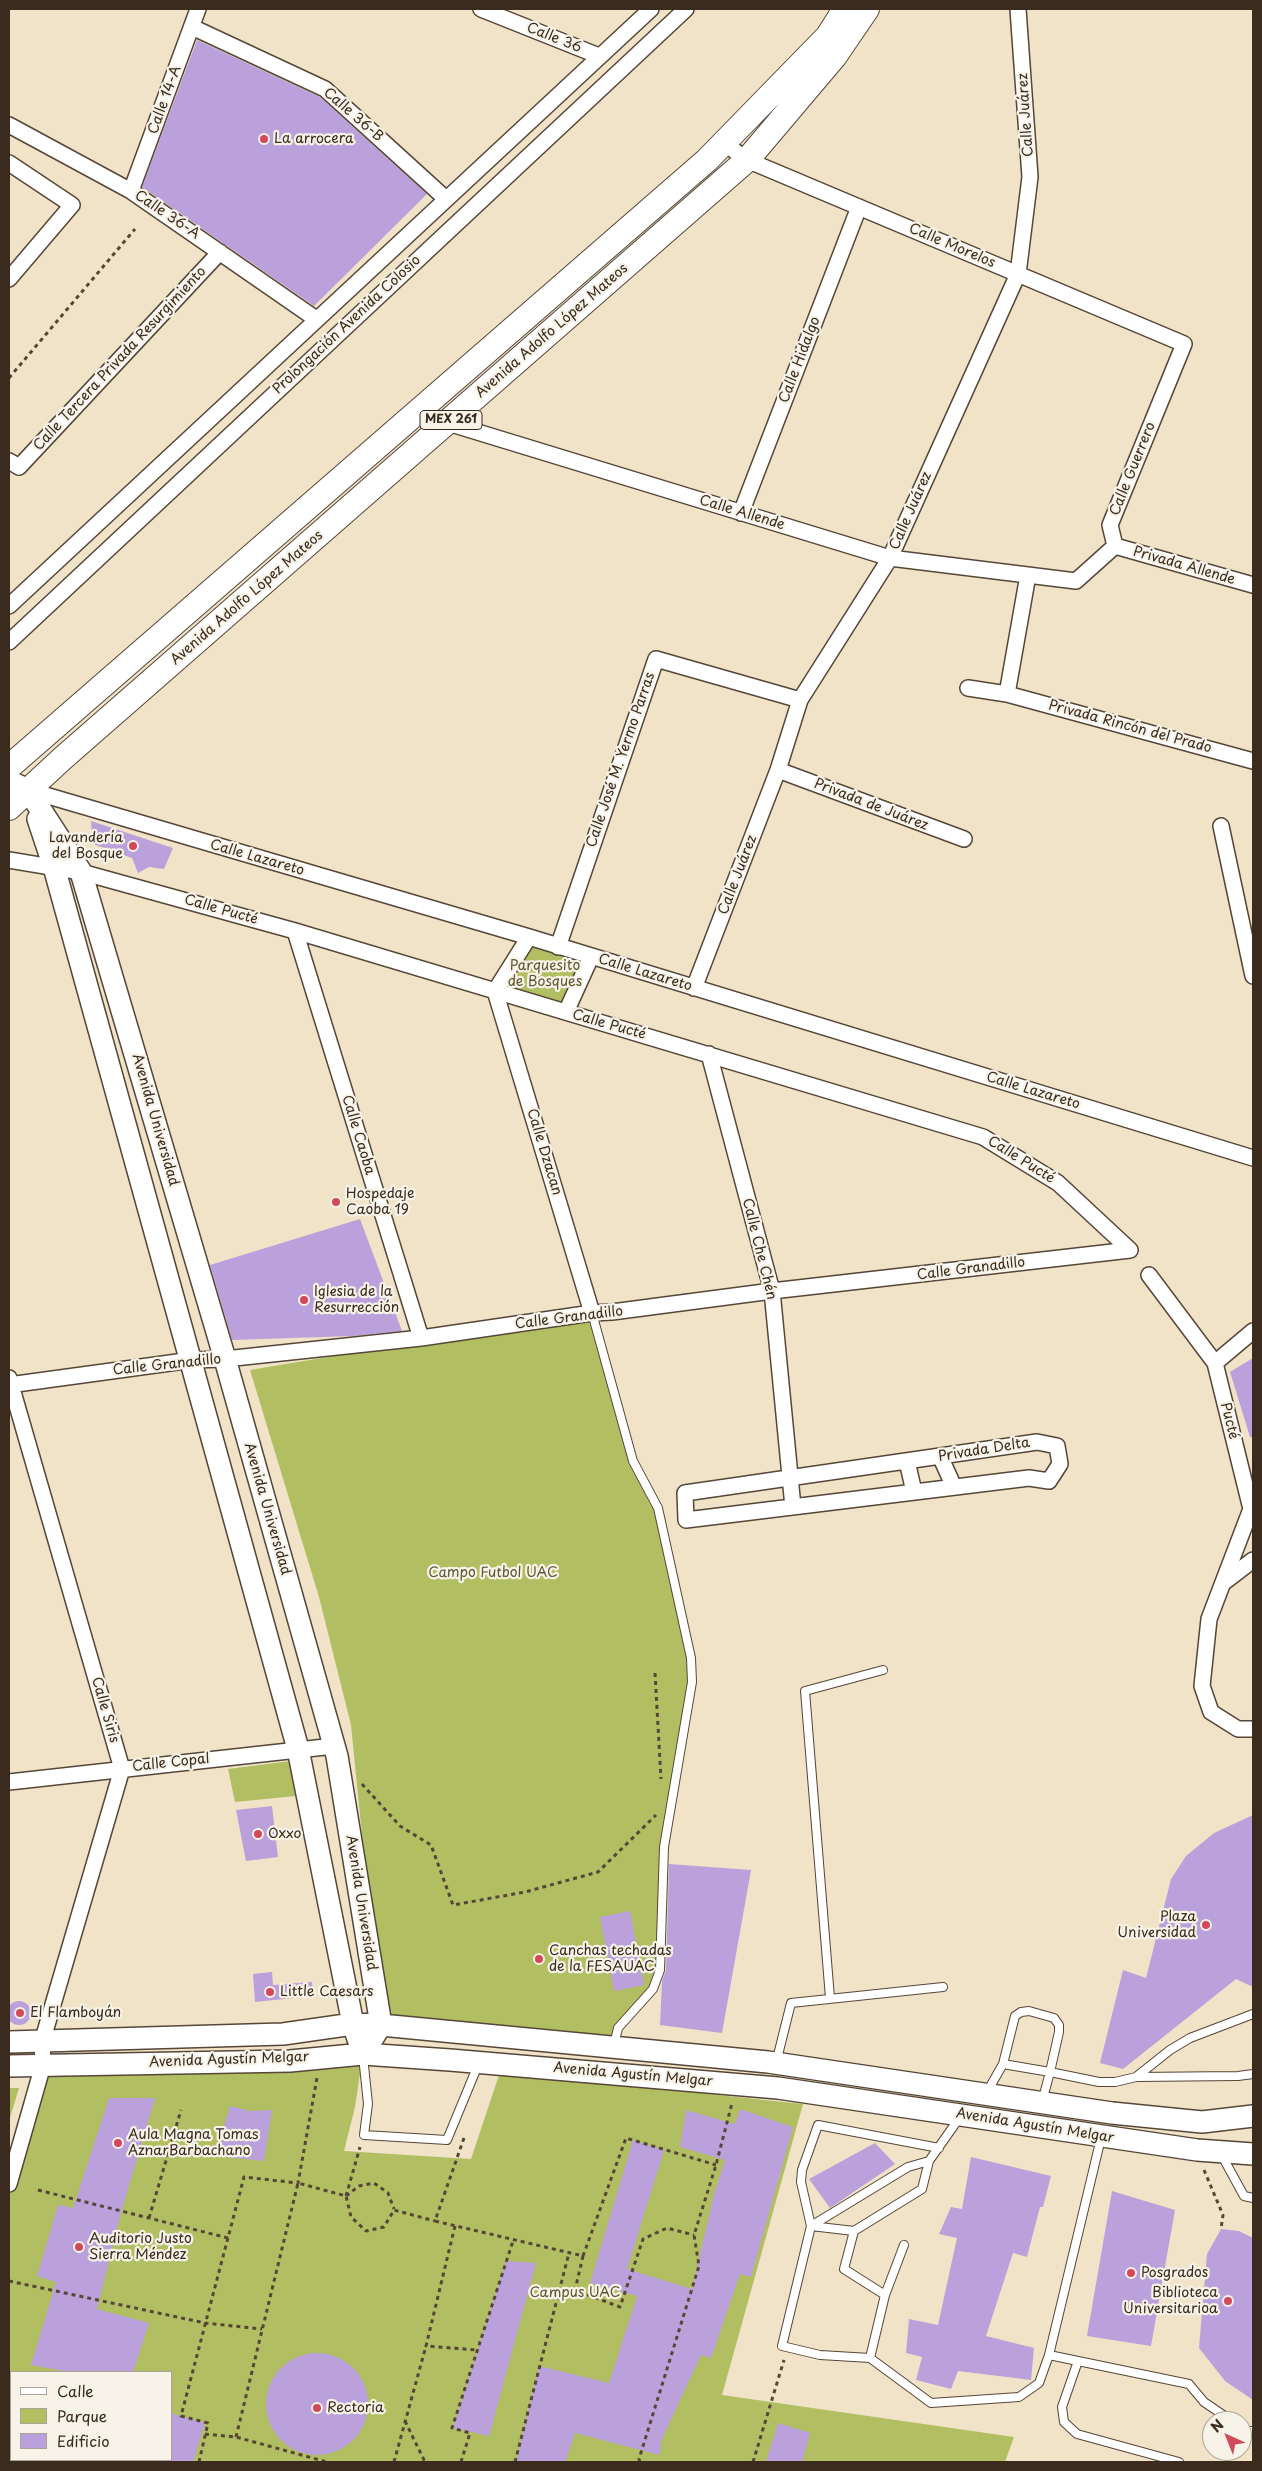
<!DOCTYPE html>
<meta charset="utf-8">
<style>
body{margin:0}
#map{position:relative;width:1262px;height:2471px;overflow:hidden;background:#f0e3c7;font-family:"Playpen Sans",sans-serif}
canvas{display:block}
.frame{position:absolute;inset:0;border:10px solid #3b2a1e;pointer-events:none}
.legend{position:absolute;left:10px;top:2371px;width:162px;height:90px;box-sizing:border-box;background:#f7f3e8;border:1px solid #aca397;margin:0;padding:6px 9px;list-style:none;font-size:15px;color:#3b2a1e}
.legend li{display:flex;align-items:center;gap:10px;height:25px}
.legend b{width:25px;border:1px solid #aca397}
.north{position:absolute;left:1202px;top:2411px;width:50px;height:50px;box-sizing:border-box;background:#f7f3e8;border:1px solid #aca397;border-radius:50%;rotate:316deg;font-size:14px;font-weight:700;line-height:20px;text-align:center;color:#3b2a1e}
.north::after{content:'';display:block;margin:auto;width:18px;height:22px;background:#d1495b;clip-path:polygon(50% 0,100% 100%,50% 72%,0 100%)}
</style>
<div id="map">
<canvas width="1262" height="2471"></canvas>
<div class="frame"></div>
<ul class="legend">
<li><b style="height:6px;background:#fff"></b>Calle</li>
<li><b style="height:14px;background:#b1bf62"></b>Parque</li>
<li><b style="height:14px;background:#bba1db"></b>Edificio</li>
</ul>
<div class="north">N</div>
</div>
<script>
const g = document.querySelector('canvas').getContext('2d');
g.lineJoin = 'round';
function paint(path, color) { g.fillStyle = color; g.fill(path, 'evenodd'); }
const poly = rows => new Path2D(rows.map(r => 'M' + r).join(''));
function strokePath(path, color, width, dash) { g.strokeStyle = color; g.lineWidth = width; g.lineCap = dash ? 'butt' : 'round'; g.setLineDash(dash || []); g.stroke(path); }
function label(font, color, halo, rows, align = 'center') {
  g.font = font + ' "Playpen Sans",sans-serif'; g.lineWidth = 4.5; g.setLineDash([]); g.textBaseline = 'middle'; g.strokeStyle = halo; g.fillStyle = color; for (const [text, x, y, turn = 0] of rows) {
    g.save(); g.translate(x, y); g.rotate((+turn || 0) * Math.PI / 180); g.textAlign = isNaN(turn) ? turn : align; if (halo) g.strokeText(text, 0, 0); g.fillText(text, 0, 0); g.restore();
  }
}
const green = poly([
 [531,942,587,958,564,1009,500,989],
 [592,1313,633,1461,658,1508,691,1658,692,1682,664,1847,660,1970,653,1989,618,2028,614,2047,381,2025,351,1725,319,1597,250,1370],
 [291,1761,296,1796,235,1802,228,1769],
 [363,2054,355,2107,344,2151,471,2159,500,2072,803,2104,722,2395,1014,2437,1005,2462,9,2462,9,2183,43,2065],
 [11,2372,171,2372,171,2460,11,2460],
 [9,2088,19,2088,9,2121]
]);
const building = poly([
 [197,40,320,97,427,194,314,306,142,187],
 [91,821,173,848,164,869,149,867,138,873,132,858,93,844],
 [360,1219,402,1331,353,1336,232,1340,210,1265],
 [1253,1358,1253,1437,1250,1437,1230,1372],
 [272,1806,278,1857,246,1861,236,1810],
 [1253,1815,1253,1987,1236,1979,1123,2069,1100,2063,1123,1970,1146,1978,1171,1879,1186,1856,1214,1833],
 [669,1864,751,1870,722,2033,660,2025,662,1981,666,1970],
 [630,1911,644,1985,614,1991,600,1917],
 [272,1972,273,1985,312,1982,313,1996,255,2002,253,1974],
 '7 2013a12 12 0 1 1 24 0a12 12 0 1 1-24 0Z',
 [109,2098,155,2098,120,2216,97,2309,149,2323,133,2372,69,2372,31,2365,56,2282,37,2276,58,2205,73,2208],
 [230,2106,250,2111,272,2110,264,2161,215,2156],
 [740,2109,793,2127,751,2277,740,2274,711,2358,701,2355,661,2441,660,2455,575,2433,565,2462,516,2462,539,2366,609,2383,637,2296,590,2283,633,2140,664,2150,627,2269,692,2289,714,2194,725,2160,680,2147,686,2110,735,2124],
 [875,2143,895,2164,830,2208,809,2179],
 [971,2157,1051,2176,1043,2207,1040,2207,1027,2257,1013,2253,986,2336,1034,2348,1031,2380,958,2371,951,2389,916,2380,922,2357,906,2353,909,2319,938,2325,957,2238,939,2234,951,2207,962,2209],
 [1112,2191,1175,2210,1151,2346,1087,2336],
 [1221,2229,1239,2231,1253,2238,1253,2400,1225,2381,1199,2348,1207,2254],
 [506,2261,536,2263,489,2436,453,2428],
 '266 2404a51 51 0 1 1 102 0a51 51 0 1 1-102 0Z',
 [171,2413,205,2423,193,2462,171,2462],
 [778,2423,810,2433,802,2462,766,2462]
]);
const path = poly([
 [9,378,135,229],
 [655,1673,661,1779],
 [362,1784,400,1826,431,1845,453,1905,525,1892,598,1872,656,1815],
 [464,2138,435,2221,583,2256,575,2290,620,2307,643,2239,667,2228,694,2235],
 [1204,2170,1223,2215,1221,2229],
 [38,2190,228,2238],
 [346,2196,359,2186,374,2183,388,2193,394,2209],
 [346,2196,360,2147],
 [149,2218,181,2110],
 [455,2226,426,2346,477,2350],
 [583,2256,626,2138,716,2165],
 [9,2281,205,2323,262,2329],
 [405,2421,425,2462],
 [9,2426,11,2427],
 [205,2434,236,2437,327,2462],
 [236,2437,298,2183,346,2196,351,2217,366,2231,384,2227,394,2210,435,2221],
 [148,2460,157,2462],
 [25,2462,26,2460],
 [199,2462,208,2423,181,2416,244,2177,298,2183,317,2078],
 [394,2462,426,2346],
 [461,2462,470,2433,452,2428,513,2241],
 [515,2462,569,2253],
 [640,2462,639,2459,699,2266,694,2235,716,2165,732,2103],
 [753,2462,784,2360]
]);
const lane = poly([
 [592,1313,633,1461,658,1508,691,1658,692,1682,664,1847,660,1970,653,1989,618,2028,614,2045],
 [830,1998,805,1691,883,1670],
 [363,2056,368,2104,364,2135,447,2140,478,2065],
 [776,2063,791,2003,943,1987],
 [1136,2077,1238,2076,1253,2074],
 [987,2092,1003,2064,1015,2016,1021,2012,1029,2011,1054,2018,1059,2025,1059,2032,1050,2072,1003,2064],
 [1042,2102,1050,2072,1099,2082,1115,2082,1136,2077,1170,2050,1190,2038,1253,2014],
 [960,2117,929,2161,922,2189,854,2231,844,2269,885,2295,870,2358,931,2403,1019,2397,1039,2383,1049,2355],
 [1101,2138,1049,2355,1189,2384,1204,2402,1232,2421],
 [1221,2154,1244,2196,1253,2198],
 [929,2161,908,2167,811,2226,801,2182,802,2170,818,2125,939,2148],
 [854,2231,811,2226,782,2346,820,2355,870,2358],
 [885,2295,904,2245],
 [1078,2361,1062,2407,1064,2422,1077,2434,1179,2462],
 [1242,2428,1246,2431,1253,2431]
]);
const street = poly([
 [481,9,599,56],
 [192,27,325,89,446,199],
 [9,125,131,191,316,319],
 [9,163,72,205,9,279],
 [131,191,198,9],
 [413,416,448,423,890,558,1076,581,1115,546,1110,525,1184,344,747,160,724,143],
 [9,461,19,467,220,252],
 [741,513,859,207],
 [1115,546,1253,585],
 [9,606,651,9],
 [9,642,686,9],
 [968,688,1007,694,1253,761],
 [1007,694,1028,575],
 [778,770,964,839],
 [28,790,529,937,1253,1158],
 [1221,826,1253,976],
 [9,860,81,872,295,931,983,1137,1058,1183,1130,1250],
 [295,931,421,1338],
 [529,937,495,991,592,1313],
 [558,947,656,659,800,700],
 [694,988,778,770,800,700,890,558,1018,274,1030,177,1018,9],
 [566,1012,591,957],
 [709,1054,772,1291,793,1507],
 [1149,1275,1215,1363,1251,1509,1209,1619,1202,1686,1211,1712,1238,1729,1253,1729],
 [1215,1363,1253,1331],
 [9,1378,122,1769,42,2042,43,2065,9,2184],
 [9,1385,192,1360,225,1359,421,1338,592,1313,612,1312,772,1291,1130,1250],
 [1037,1442,1057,1446,1060,1464,1049,1481,1029,1478,686,1520,685,1493,1037,1442],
 [940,1456,954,1487],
 [907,1461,914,1492],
 [1223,1583,1253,1560],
 [9,1782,334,1746]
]);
const secondary = poly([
 [9,781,28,790],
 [28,790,81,872,225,1359,337,1756,381,2025,363,2054],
 [38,819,54,867,298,1749,353,2024,363,2054],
 [9,2042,283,2034,353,2024,381,2025,768,2062,1112,2113,1202,2122,1253,2116],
 [9,2066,290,2061,363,2054,450,2060,778,2088,1197,2150,1253,2154]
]);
const primary = poly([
 [9,767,707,160,828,36,845,9],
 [9,808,63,758,747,160,835,56,867,9]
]);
const markers = [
 [264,139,5,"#d1495b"],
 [133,846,5,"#d1495b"],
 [336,1202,5,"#d1495b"],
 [304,1300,5,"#d1495b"],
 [258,1834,5,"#d1495b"],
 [1206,1925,5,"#d1495b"],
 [539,1959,5,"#d1495b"],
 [270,1992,5,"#d1495b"],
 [20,2013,5,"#d1495b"],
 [118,2143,5,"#d1495b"],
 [79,2247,5,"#d1495b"],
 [1131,2273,5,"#d1495b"],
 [1228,2301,5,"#d1495b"],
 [317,2408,5,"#d1495b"]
];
const shields = [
 [451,420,62]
];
const shieldNames = [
 ["MEX 261",451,420]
];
const streetNames = [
 ["Calle 36",554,38,22],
 ["Calle 14-A",165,100,-70],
 ["Calle 36-B",353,115,41],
 ["Calle Juárez",1026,115,-94],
 ["Calle 36-A",167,215,34],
 ["Calle Morelos",952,246,23],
 ["Prolongación Avenida Colosio",347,325,-43],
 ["Avenida Adolfo López Mateos",552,331,-41],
 ["Calle Tercera Privada Resurgimiento",120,359,-47],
 ["Calle Hidalgo",800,360,-69],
 ["Calle Guerrero",1133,469,-68],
 ["Calle Juárez",911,511,-66],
 ["Calle Allende",742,513,17],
 ["Privada Allende",1184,566,16],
 ["Avenida Adolfo López Mateos",247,598,-41],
 ["Privada Rincón del Prado",1130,727,15],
 ["Calle José M. Yermo Parras",621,760,-71],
 ["Privada de Juárez",871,805,21],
 ["Calle Lazareto",257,858,16],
 ["Calle Juárez",738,875,-69],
 ["Calle Pucté",221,910,16],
 ["Calle Lazareto",645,973,17],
 ["Calle Pucté",609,1025,16],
 ["Calle Lazareto",1033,1091,17],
 ["Avenida Universidad",155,1120,74],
 ["Calle Caoba",358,1135,73],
 ["Calle Dzacan",544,1152,73],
 ["Calle Pucté",1021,1160,32],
 ["Calle Che Chén",759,1249,76],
 ["Calle Granadillo",971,1269,-7],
 ["Calle Granadillo",569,1318,-7],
 ["Calle Granadillo",167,1365,-6],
 ["Pucté",1229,1421,76],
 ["Privada Delta",984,1450,-9],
 ["Avenida Universidad",267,1509,74],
 ["Calle Siris",105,1710,74],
 ["Calle Copal",171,1763,-6],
 ["Avenida Universidad",361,1903,81],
 ["Avenida Agustín Melgar",229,2060,-2],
 ["Avenida Agustín Melgar",633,2075,5],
 ["Avenida Agustín Melgar",1035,2126,9]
];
const poiNames = [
 ["La arrocera",274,139],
 ["Lavandería",123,838,"right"],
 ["del Bosque",123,854,"right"],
 ["Hospedaje",346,1194],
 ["Caoba 19",346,1210],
 ["Iglesia de la",314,1292],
 ["Resurrección",314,1308],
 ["Oxxo",268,1834],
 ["Plaza",1196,1917,"right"],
 ["Universidad",1196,1933,"right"],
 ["Canchas techadas",549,1951],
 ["de la FESAUAC",549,1967],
 ["Little Caesars",280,1992],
 ["El Flamboyán",30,2013],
 ["Aula Magna Tomas",128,2135],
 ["AznarBarbachano",128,2151],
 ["Auditorio Justo",89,2239],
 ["Sierra Méndez",89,2255],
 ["Posgrados",1141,2273],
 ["Biblioteca",1218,2293,"right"],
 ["Universitarioa",1218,2309,"right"],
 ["Rectoria",327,2408]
];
const parkNames = [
 ["Parquesito",545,966],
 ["de Bosques",545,982],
 ["Campo Futbol UAC",493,1573],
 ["Campus UAC",575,2293]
];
paint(green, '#b1bf62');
paint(building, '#bba1db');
strokePath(lane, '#564637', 10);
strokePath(street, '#564637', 18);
strokePath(secondary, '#564637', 24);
strokePath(primary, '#564637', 26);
strokePath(path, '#564637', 3, [4, 4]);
strokePath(lane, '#fff', 8);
strokePath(street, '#fff', 15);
strokePath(secondary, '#fff', 21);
strokePath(primary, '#fff', 24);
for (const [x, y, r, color] of markers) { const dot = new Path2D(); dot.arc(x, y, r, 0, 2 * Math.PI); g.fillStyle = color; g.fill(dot); strokePath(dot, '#f7f3e8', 2); }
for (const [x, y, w] of shields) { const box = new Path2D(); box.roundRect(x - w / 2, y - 9.5, w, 19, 4); g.fillStyle = '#f7f3e8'; g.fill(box); strokePath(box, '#3b2a1e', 1); }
label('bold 12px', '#3b2a1e', null, shieldNames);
label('14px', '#3b2a1e', '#f7f3e8', streetNames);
label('14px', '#3b2a1e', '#f7f3e8', poiNames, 'left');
label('14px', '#5e5732', '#f7f3e8', parkNames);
</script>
